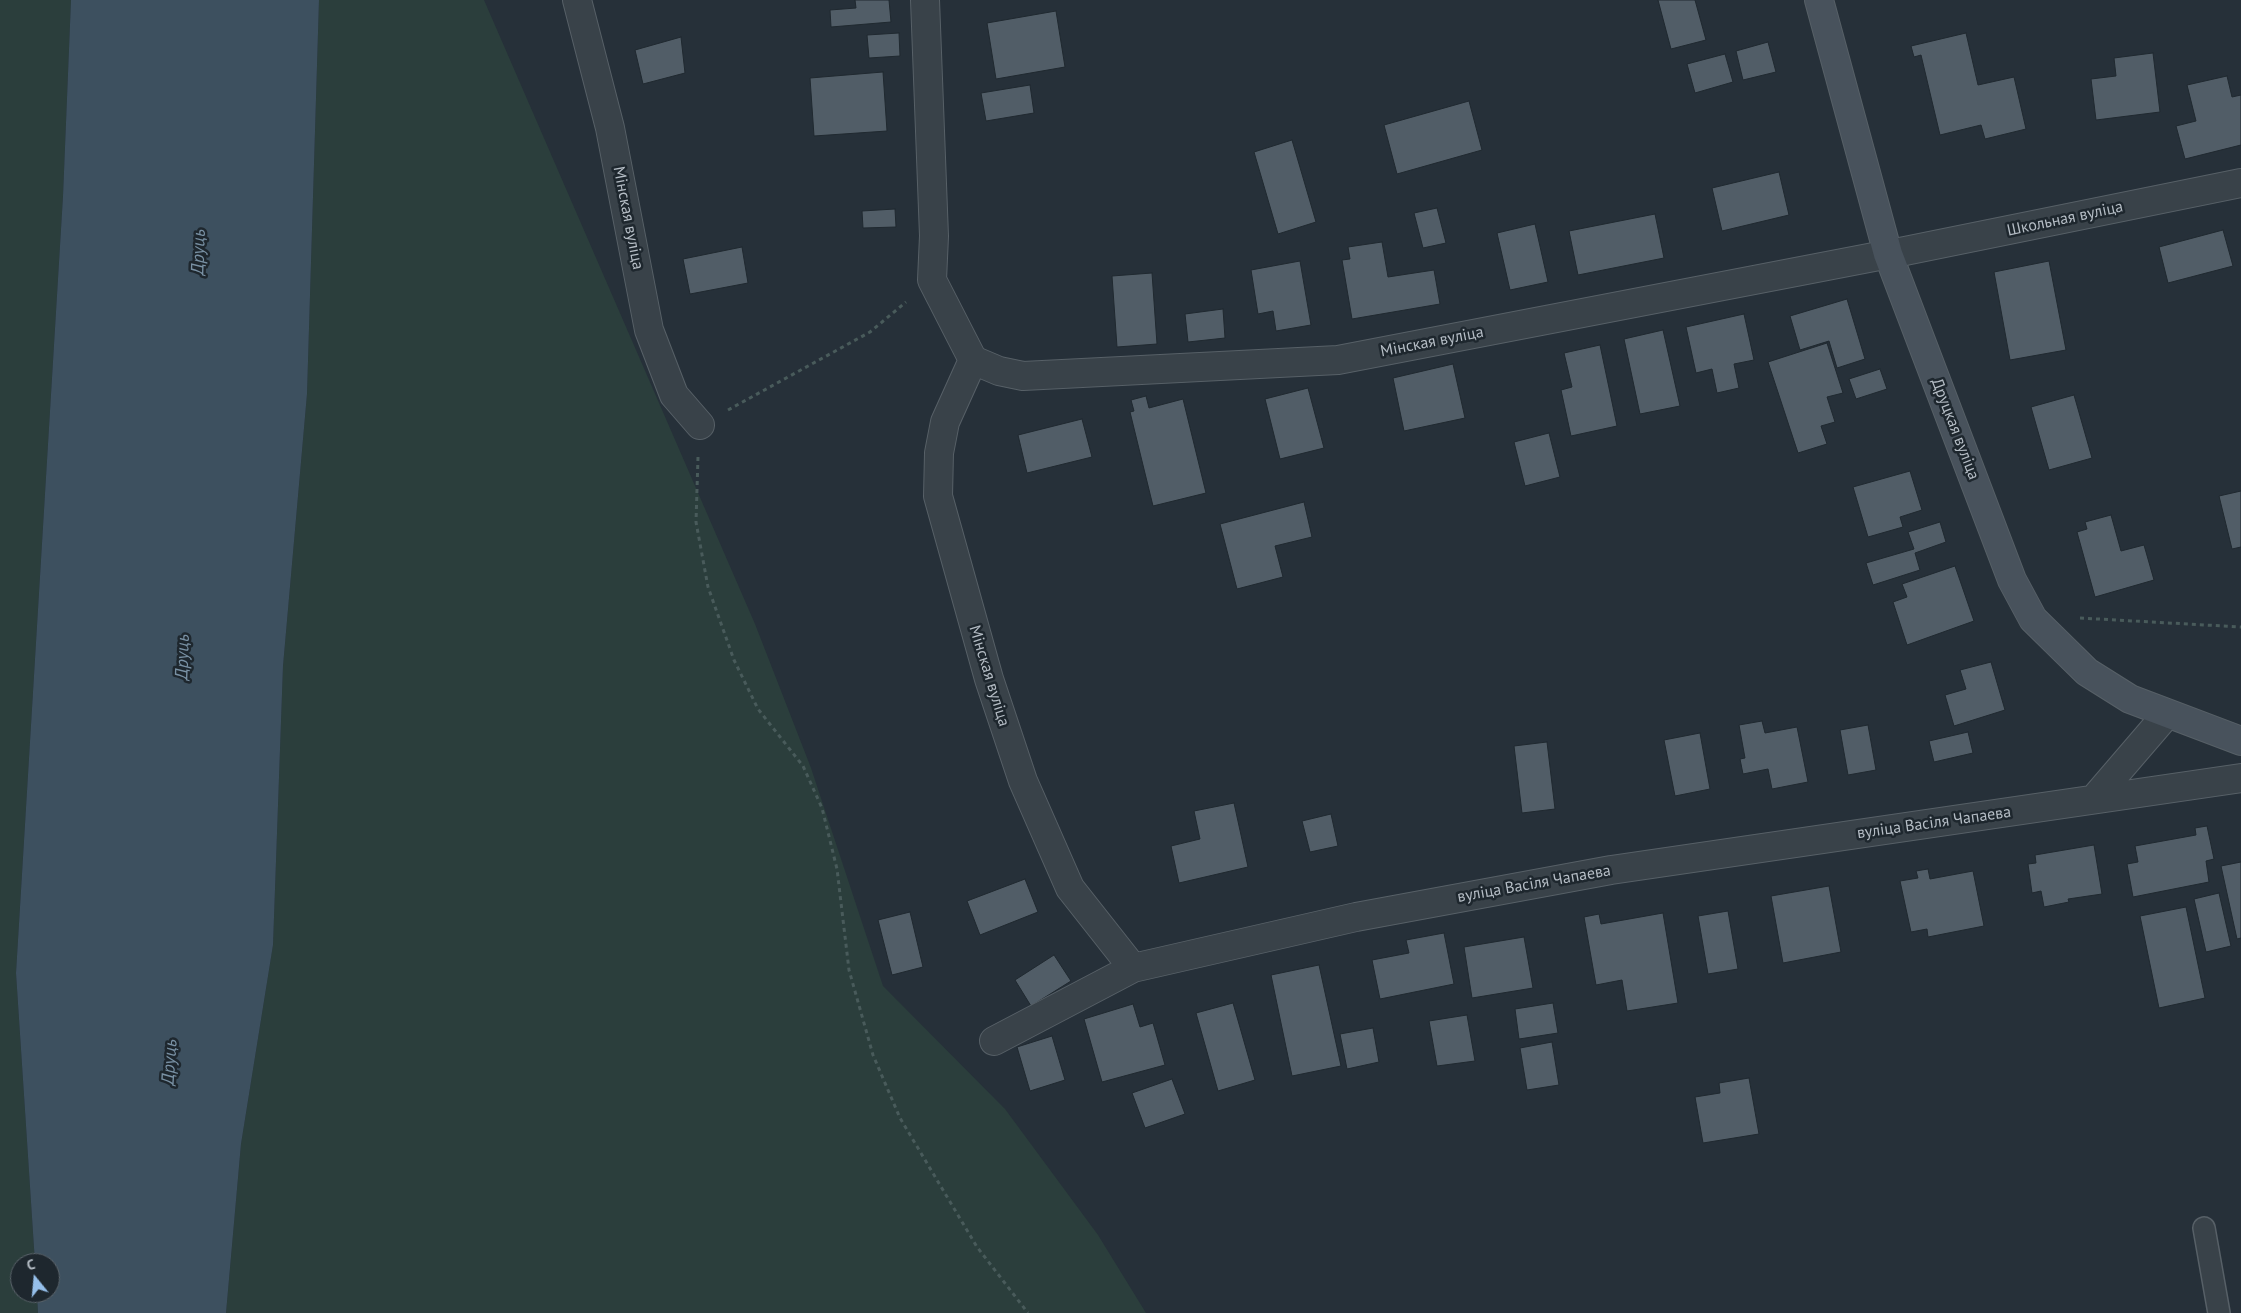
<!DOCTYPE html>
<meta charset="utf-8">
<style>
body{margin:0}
#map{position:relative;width:2241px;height:1313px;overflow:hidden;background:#263039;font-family:"PT Sans",sans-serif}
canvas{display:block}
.north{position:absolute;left:10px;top:1253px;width:50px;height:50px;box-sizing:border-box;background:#1e272e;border:1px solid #5a636a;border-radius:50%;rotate:343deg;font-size:14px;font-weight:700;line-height:20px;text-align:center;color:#b5bdc5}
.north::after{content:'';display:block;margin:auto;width:18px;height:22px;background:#95bfea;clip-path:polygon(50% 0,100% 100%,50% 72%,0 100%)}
</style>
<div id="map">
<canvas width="2241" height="1313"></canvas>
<div class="north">С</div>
</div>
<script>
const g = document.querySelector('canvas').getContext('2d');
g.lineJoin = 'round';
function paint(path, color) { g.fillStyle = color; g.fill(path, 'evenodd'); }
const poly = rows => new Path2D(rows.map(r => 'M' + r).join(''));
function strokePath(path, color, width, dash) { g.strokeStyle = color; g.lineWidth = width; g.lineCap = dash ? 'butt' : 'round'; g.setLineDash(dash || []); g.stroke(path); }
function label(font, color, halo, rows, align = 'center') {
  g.font = font + ' "PT Sans",sans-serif'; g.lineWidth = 5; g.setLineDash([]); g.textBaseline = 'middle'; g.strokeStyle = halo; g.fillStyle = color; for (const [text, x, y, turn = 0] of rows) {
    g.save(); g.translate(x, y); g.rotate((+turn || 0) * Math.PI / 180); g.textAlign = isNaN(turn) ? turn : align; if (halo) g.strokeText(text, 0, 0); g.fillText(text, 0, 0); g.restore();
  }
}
const green = poly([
 [0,0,71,0,63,196,16,973,35,1263,20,1263,20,1293,37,1293,38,1313,0,1313],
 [319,0,484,0,755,624,811,768,883,986,1005,1109,1098,1235,1146,1313,226,1313,241,1144,273,945,283,666,307,394]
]);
const water = poly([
 [71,0,319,0,307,394,283,666,273,945,241,1144,226,1313,38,1313,37,1293,50,1293,50,1263,35,1263,16,973,63,196]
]);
const building = poly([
 [855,0,889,0,891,22,831,27,830,10,856,8,855,0],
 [1658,0,1695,0,1706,40,1671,49,1658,0],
 [1056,11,1065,67,996,79,987,23,1056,11],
 [899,33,900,56,869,58,867,35,899,33],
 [1966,33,1978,85,2014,77,2026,129,1985,139,1981,125,1940,135,1921,55,1914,57,1911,46,1966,33],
 [681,37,685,73,643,84,635,50,681,37],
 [1768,42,1776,72,1743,80,1736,51,1768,42],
 [2153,53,2160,112,2096,120,2091,79,2116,76,2114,58,2153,53],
 [1725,54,1733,82,1695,93,1687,64,1725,54],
 [883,72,887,131,814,136,810,78,883,72],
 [2227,76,2232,97,2241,95,2241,145,2185,159,2176,126,2196,121,2187,85,2227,76],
 [1030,85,1034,113,986,121,981,93,1030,85],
 [1469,101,1482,150,1397,174,1384,125,1469,101],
 [1292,140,1316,222,1278,234,1254,152,1292,140],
 [1779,172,1789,215,1722,231,1712,188,1779,172],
 [1437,208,1446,243,1423,248,1414,213,1437,208],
 [895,209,896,227,863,228,862,211,895,209],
 [1655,214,1664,258,1578,275,1569,231,1655,214],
 [1535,224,1548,282,1510,290,1497,233,1535,224],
 [2223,230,2233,266,2168,283,2159,247,2223,230],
 [1382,242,1388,277,1434,270,1440,304,1352,319,1342,260,1350,259,1348,247,1382,242],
 [742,247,748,283,690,294,683,259,742,247],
 [1300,261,1311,325,1276,331,1273,311,1258,314,1251,270,1300,261],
 [2049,261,2066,350,2010,360,1994,272,2049,261],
 [1152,273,1157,344,1117,347,1112,276,1152,273],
 [1847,299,1865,359,1837,368,1829,341,1800,350,1790,316,1847,299],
 [1223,309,1225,338,1188,342,1185,314,1223,309],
 [1744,314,1754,360,1734,364,1739,388,1717,393,1712,369,1696,373,1686,327,1744,314],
 [1663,330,1680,406,1640,414,1624,339,1663,330],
 [1827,343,1843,393,1827,397,1835,422,1821,426,1827,444,1798,453,1768,362,1827,343],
 [1600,345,1617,426,1571,436,1561,390,1572,387,1564,353,1600,345],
 [1453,364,1465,418,1404,431,1393,378,1453,364],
 [1880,369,1887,389,1856,399,1849,379,1880,369],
 [1308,388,1324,448,1280,459,1265,399,1308,388],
 [2074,395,2092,458,2049,470,2031,407,2074,395],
 [1146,396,1149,408,1183,399,1206,493,1153,506,1130,412,1134,411,1131,400,1146,396],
 [1082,419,1092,457,1027,473,1018,435,1082,419],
 [1549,433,1560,477,1525,486,1514,442,1549,433],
 [1910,471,1922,510,1900,517,1903,527,1868,537,1853,487,1910,471],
 [2241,491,2241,547,2232,549,2219,496,2241,491],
 [1304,502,1312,537,1275,546,1283,577,1237,589,1220,524,1304,502],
 [2111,515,2121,551,2144,545,2154,580,2095,597,2077,532,2087,529,2085,522,2111,515],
 [1940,522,1946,542,1915,553,1920,570,1873,585,1866,563,1914,549,1908,532,1940,522],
 [1955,566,1974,621,1907,645,1893,602,1907,597,1902,584,1955,566],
 [1991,662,2005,710,1954,726,1945,695,1966,689,1960,670,1991,662],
 [1762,721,1765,733,1797,727,1808,782,1772,789,1768,769,1743,774,1740,759,1745,758,1739,725,1762,721],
 [1868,725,1876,770,1848,775,1840,730,1868,725],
 [1968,732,1973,753,1934,762,1929,741,1968,732],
 [1700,733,1710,789,1675,796,1664,740,1700,733],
 [1547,742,1555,809,1522,813,1514,746,1547,742],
 [1234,803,1248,867,1179,883,1171,846,1200,839,1194,811,1234,803],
 [1331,814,1338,846,1310,852,1302,821,1331,814],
 [2207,826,2214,859,2206,861,2209,882,2133,897,2127,864,2138,862,2135,846,2196,835,2195,828,2207,826],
 [2094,845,2102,894,2068,899,2069,902,2044,907,2041,891,2032,893,2028,864,2036,863,2035,855,2094,845],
 [2241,862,2241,938,2237,939,2221,866,2241,862],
 [1928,869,1930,879,1973,871,1984,926,1928,937,1927,929,1911,932,1900,881,1918,878,1916,871,1928,869],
 [1025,879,1038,912,980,935,967,901,1025,879],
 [1829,886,1841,952,1783,963,1771,896,1829,886],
 [2219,893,2231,946,2206,952,2194,899,2219,893],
 [2186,907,2205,998,2159,1008,2140,916,2186,907],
 [1728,911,1738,969,1708,974,1698,916,1728,911],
 [910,912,923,967,892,975,878,920,910,912],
 [1663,913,1678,1003,1627,1011,1622,980,1596,985,1584,917,1599,914,1601,924,1663,913],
 [1444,933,1454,984,1380,999,1372,960,1409,953,1406,940,1444,933],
 [1524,937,1533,988,1472,998,1464,947,1524,937],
 [1054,955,1071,981,1031,1006,1015,980,1054,955],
 [1319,965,1341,1066,1292,1076,1271,975,1319,965],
 [1233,1003,1255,1080,1218,1091,1196,1013,1233,1003],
 [1553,1003,1558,1033,1519,1039,1515,1009,1553,1003],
 [1133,1004,1140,1027,1153,1023,1165,1065,1102,1082,1084,1019,1133,1004],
 [1467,1015,1475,1061,1437,1066,1429,1021,1467,1015],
 [1373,1028,1379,1062,1347,1069,1340,1034,1373,1028],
 [1052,1036,1065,1080,1030,1091,1017,1047,1052,1036],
 [1552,1042,1559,1085,1527,1090,1520,1048,1552,1042],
 [1749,1078,1759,1134,1703,1143,1695,1097,1720,1093,1719,1083,1749,1078],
 [1172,1079,1185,1114,1145,1128,1132,1093,1172,1079]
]);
const path = poly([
 [728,410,870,332,906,302],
 [698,457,696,522,708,587,734,660,758,709,803,766,822,808,837,869,849,970,873,1055,900,1118,977,1247,1028,1313],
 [2080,618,2241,627]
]);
const lane = poly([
 [2204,1228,2219,1313]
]);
const street = poly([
 [577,0,610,128,649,330,674,395,700,425],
 [925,0,934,236,932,280,973,360,945,422,939,453,938,496,989,679,1023,781,1070,888,1133,968],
 [973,360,999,371,1023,376,1338,360,1905,251,2241,183],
 [2094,799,2167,714],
 [994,1041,1133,968,1356,917,1611,870,2241,778]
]);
const secondary = poly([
 [1819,0,1888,254,2012,580,2033,619,2087,672,2130,699,2241,741]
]);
const streetNames = [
 ["Мінская вуліца",628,218,79],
 ["Школьная вуліца",2065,219,-12],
 ["Мінская вуліца",1432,342,-11],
 ["Друцкая вуліца",1955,429,69],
 ["Мінская вуліца",989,676,73],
 ["вуліца Васіля Чапаева",1934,823,-8],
 ["вуліца Васіля Чапаева",1534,884,-10]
];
const waterNames = [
 ["Друць",199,252,-88],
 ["Друць",183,657,-88],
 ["Друць",170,1062,-86]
];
paint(green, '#2b3e3c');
paint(water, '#3d505f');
paint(building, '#515d67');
strokePath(building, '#202930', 1);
strokePath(lane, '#576067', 24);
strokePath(street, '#576067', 30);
strokePath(secondary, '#576067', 30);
strokePath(path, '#495b5b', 3, [4, 4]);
strokePath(lane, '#394249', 21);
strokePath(street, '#394249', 28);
strokePath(secondary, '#48525c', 28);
label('16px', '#b5bdc5', '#1e272e', streetNames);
label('italic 18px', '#7991a4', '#1e272e', waterNames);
</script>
